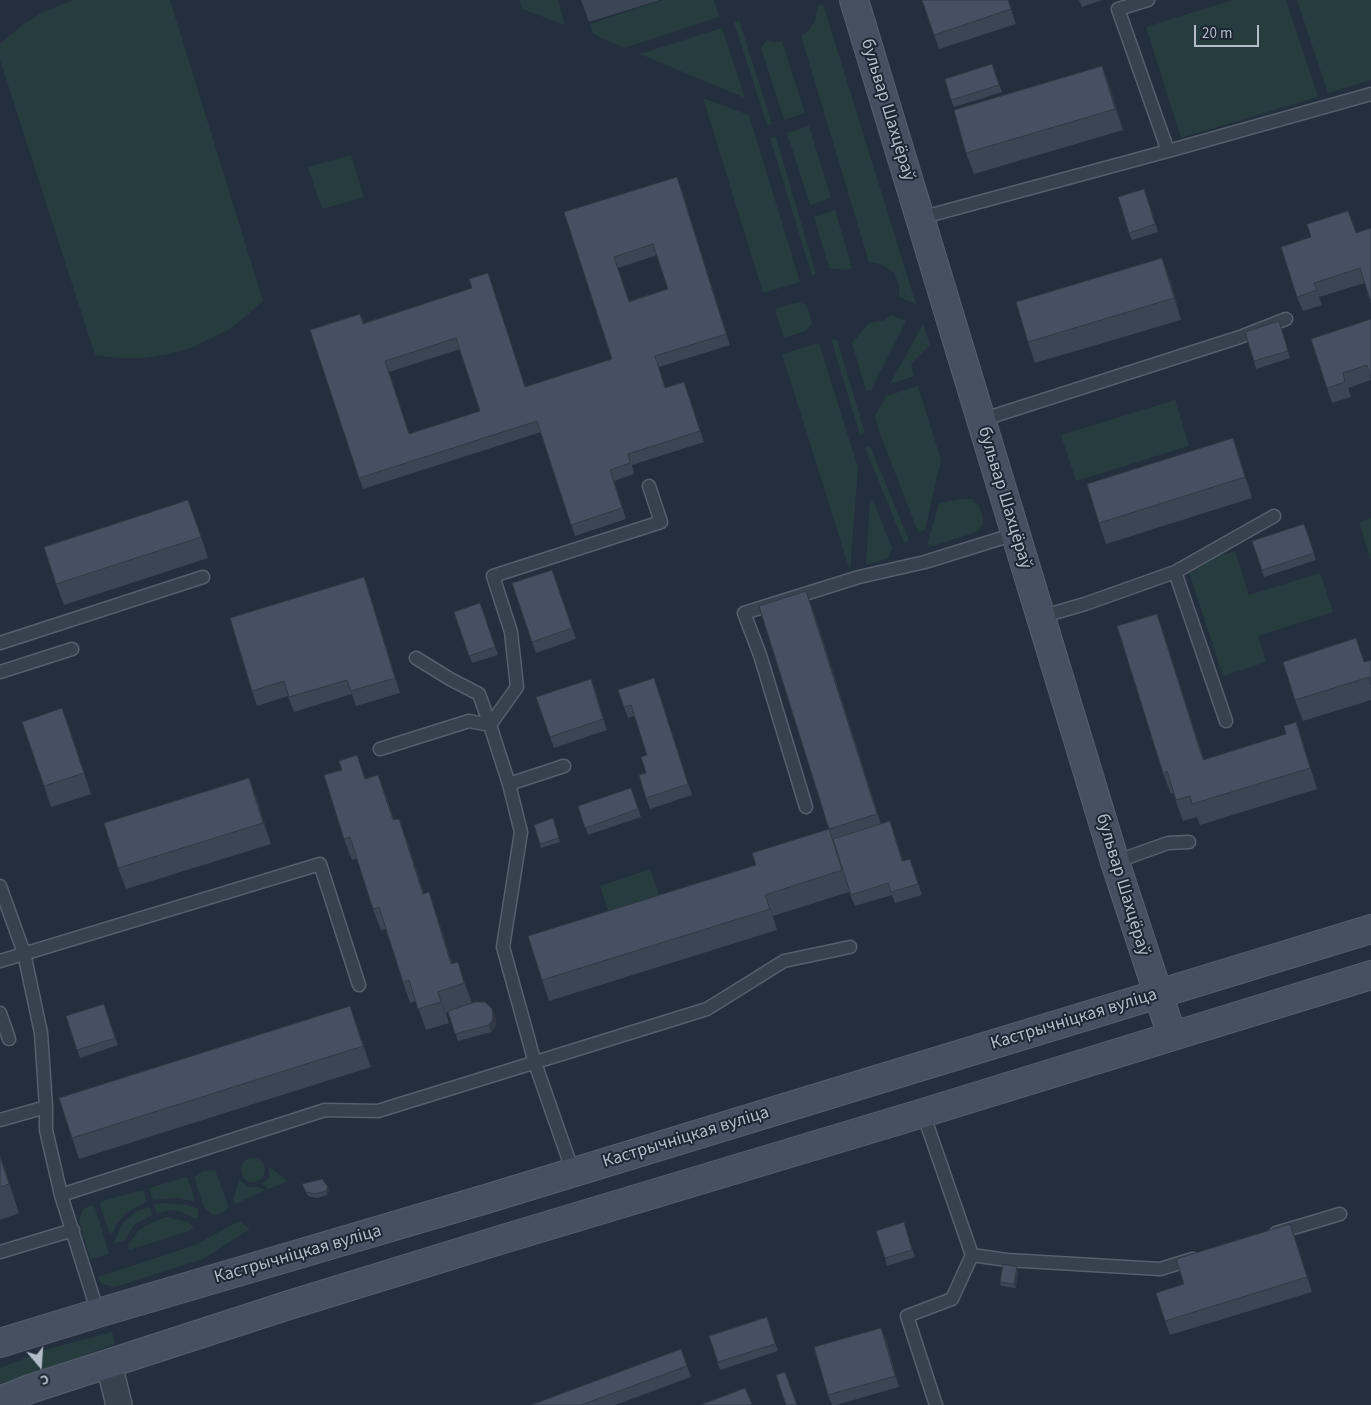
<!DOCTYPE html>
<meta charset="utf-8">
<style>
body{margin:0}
#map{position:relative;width:1371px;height:1405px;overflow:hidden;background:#242f3e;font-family:"Source Sans 3",sans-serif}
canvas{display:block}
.north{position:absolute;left:15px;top:1340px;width:50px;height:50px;-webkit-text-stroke:4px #1d2633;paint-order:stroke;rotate:162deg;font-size:14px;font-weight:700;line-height:20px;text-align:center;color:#b4bcc9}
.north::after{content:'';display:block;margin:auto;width:18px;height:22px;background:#b4bcc9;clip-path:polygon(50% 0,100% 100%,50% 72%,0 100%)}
.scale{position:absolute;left:1194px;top:25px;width:65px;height:22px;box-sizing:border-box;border:2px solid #b4bcc9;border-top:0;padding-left:6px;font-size:15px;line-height:18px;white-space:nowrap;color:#b4bcc9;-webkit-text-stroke:4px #1d2633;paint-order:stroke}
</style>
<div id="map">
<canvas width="1371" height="1405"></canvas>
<div class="north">С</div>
<div class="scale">20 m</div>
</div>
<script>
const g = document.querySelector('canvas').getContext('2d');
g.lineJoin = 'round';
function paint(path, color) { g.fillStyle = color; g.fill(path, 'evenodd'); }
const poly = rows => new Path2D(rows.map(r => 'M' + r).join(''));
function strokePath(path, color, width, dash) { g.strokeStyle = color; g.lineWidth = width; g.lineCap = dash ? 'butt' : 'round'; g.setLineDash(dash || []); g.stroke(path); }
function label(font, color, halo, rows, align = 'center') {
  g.font = font + ' "Source Sans 3",sans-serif'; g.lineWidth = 4; g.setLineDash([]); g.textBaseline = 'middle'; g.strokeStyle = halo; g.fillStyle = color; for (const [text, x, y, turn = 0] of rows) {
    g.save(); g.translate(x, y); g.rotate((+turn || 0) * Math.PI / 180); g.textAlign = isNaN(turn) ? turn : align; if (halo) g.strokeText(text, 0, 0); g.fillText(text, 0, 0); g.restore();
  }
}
const green = poly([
 [73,0,170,0,263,301,245,317,228,330,191,348,169,354,144,358,119,358,95,355,0,60,0,44,9,36,24,24,43,12],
 [519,0,558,0,565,25,522,9],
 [662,0,714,0,719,17,624,48,593,34,590,24],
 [1233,0,1286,0,1318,97,1181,138,1146,27],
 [1297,0,1371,0,1371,80,1328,93],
 [823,4,916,304,899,297,899,284,894,273,883,265,869,262,801,36,808,31,815,21,818,6],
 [739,20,772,124,767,125,734,22],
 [722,28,745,98,640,54],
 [767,40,774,42,782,41,805,113,784,120,761,48],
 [703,98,749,115,800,282,763,293],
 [809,126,831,198,810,205,787,133],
 [776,137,816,274,812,276,770,138],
 [351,155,364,197,322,209,308,167],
 [835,210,852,268,844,270,829,268,814,217],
 [798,302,807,305,812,323,806,331,784,338,775,309],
 [891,315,906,321,871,390,866,391,852,343,869,323,885,320],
 [923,324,930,345,911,364,914,376,890,384],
 [831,339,837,340,865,433,860,435],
 [819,343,858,468,850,571,782,354],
 [918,386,941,460,925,530,918,532,879,431,875,416,886,396],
 [1175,400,1189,446,1076,481,1061,435],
 [870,446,909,540,904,543,865,448],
 [962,499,972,499,979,506,983,517,983,524,977,532,929,547,928,542,939,503],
 [873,500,892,548,888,558,866,565,870,501],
 [1371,518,1371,561,1359,522],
 [1235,551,1249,595,1320,573,1333,612,1258,636,1266,662,1223,676,1187,566],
 [650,869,662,903,611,920,600,886],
 '241 1170a12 12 0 1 1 24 0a12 12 0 1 1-24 0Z',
 [269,1167,288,1181,269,1189,261,1184,269,1178],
 [215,1170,228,1205,227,1210,214,1216,204,1207,194,1177,203,1171],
 [187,1177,195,1200,192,1201,178,1198,153,1200,149,1188],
 [239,1180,249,1187,258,1187,265,1190,235,1204,233,1201],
 [143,1190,147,1201,126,1213,117,1223,113,1232,110,1234,100,1206,101,1201],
 [164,1203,188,1205,198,1209,198,1217,196,1219,182,1212,172,1210,157,1213,154,1205],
 [92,1205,95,1208,109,1254,90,1259,79,1220,83,1209],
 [150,1207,152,1215,135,1224,125,1240,113,1244,121,1226,128,1218,139,1210],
 [166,1217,188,1222,194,1227,189,1231,129,1250,128,1245,139,1230,151,1223],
 [239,1221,250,1229,203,1259,115,1287,102,1284,98,1277,195,1245],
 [112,1332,115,1344,0,1386,0,1368,48,1349]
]);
const service = poly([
 [1168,151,1371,94],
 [920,218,1168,151,1118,9,1148,0],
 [981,420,1240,337,1286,319],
 [1175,572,1226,721],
 [1040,617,1085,604,1175,572,1274,516],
 [0,643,203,577],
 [416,658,450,679,479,694,490,725],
 [0,672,72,649],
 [490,725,517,687,511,632,493,576,661,522,649,486],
 [380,749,469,721,490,725,509,784,521,832,503,947,535,1063,573,1172],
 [509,784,564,766],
 [806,807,760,655,744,613,859,577,925,562,1015,534],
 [1115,862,1168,843,1189,842],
 [0,886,24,953,41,1033,46,1107,46,1130,61,1195,98,1313],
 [0,961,320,864,359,985],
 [0,1013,9,1039],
 [923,1113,972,1255,1007,1260,1160,1269,1193,1259],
 [0,1120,46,1107],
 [61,1195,325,1110,378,1111,707,1009,784,961,850,947],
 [1276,1233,1340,1214],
 [0,1252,73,1230],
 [936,1405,907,1316,952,1299,972,1255]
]);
const minor = poly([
 [109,1364,119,1405]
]);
const secondary = poly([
 [854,0,1115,862,1172,1036],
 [0,1343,98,1313,486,1199,1371,929],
 [0,1401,30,1389,286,1306,500,1240,923,1113,1371,975]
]);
const wall = poly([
 [581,0,660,0,589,22],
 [922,0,1008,0,1016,24,939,49],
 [1079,0,1102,0,1082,7],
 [992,64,1002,92,954,107,951,100],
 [1102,66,1110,87,1123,130,974,174,966,153],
 [681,188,730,345,659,367,665,388,684,382,704,442,632,465,634,474,614,481,626,519,575,536,541,432,363,489,359,478,360,314,364,323,472,288,488,273,525,387,612,359,564,212],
 [657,255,668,289,629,301,618,268],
 [460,349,480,411,409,434,389,372],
 [1147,197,1158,232,1132,240,1129,233],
 [1356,233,1365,283,1319,297,1322,305,1303,311,1297,297],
 [1170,279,1181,320,1035,363,1028,342],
 [1371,319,1371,380,1348,388,1351,397,1332,403,1327,388],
 [1282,329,1290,358,1256,369,1254,361],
 [1233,438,1240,459,1252,498,1106,544,1099,523],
 [196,521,208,558,64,605,56,584],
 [1304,524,1316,560,1264,577,1252,541],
 [552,570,576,639,536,653,532,642],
 [364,577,369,591,400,693,356,706,352,694,294,712,288,696,257,706,252,691],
 [480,603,498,655,472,663,454,612],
 [814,612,881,824,890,821,903,861,910,859,922,895,895,903,892,895,855,906,849,892,773,916,777,930,549,1001,542,980,756,865,829,829],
 [1157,614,1164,635,1204,760,1303,743,1317,789,1200,825,1197,817,1183,821,1173,793,1171,794,1163,773],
 [1371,660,1371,700,1303,721,1295,700,1365,662],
 [654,678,692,795,650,809,646,798,647,755,635,716,628,718,618,690],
 [595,690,607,730,554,748,536,697],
 [62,708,91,794,51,807,44,786],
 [366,779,386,796,394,820,399,819,424,893,436,913,452,963,465,983,472,1003,495,1016,496,1026,491,1032,458,1041,448,1012,446,1013,449,1023,426,1030,416,1001,410,1003,403,982,386,929,381,930,373,909,357,858,352,860,344,839],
 [631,788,641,817,588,835,578,806],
 [257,799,271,844,126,889,118,868],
 [553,818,560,842,541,848,534,825],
 [104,1004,118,1045,80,1058,66,1016],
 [350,1006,371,1067,79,1159,72,1138],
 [0,1155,19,1213,0,1220],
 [302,1184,329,1190,327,1195,317,1198,308,1196],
 [1290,1224,1312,1292,1170,1335,1165,1321,1184,1284],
 [906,1230,915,1257,887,1266,885,1258],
 [1018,1270,1016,1288,1001,1286,1000,1282],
 [767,1317,778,1351,720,1370,709,1336],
 [886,1339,899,1387,836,1405,832,1405,828,1395],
 [681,1349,691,1377,615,1405,531,1405]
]);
const shadedWall = poly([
 [1102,66,1110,87,1123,130,1115,109],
 [677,177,681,188,730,345,726,334],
 [1162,258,1170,279,1181,320,1174,298],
 [1233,438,1240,459,1252,498,1245,477],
 [364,577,369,591,400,693,395,678],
 [806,591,814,612,885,835,877,814],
 [1157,614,1164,635,1211,781,1203,760],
 [591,679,595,690,607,730,603,719],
 [62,708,70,729,91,794,84,773],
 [1296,722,1303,743,1317,789,1310,768],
 [378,775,386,796,400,842,393,820],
 [249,778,257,799,271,844,263,823],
 [399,819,407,840,431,915,423,894],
 [429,892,436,913,459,985,451,964],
 [765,895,773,916,777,930,770,909],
 [458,962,472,1004,464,983],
 [438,992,446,1013,449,1023,441,1002],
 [350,1006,358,1028,371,1067,363,1046],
 [492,1009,495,1016,496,1026,491,1032,489,1025],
 [0,1155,6,1171,19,1213,9,1184],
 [328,1187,329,1190,327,1195,326,1191],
 [1290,1224,1295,1238,1312,1292,1307,1277],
 [1017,1267,1018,1270,1016,1288,1014,1284],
 [881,1328,886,1339,899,1387,895,1376]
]);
const building = poly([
 [922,0,1008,0,1011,9,934,35,922,0],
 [992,64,999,85,951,100,945,79,992,64],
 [1102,66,1115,109,966,153,954,110,1102,66],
 [677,177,726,334,655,356,665,388,684,382,700,431,628,454,630,463,610,470,622,508,571,525,537,421,359,478,310,330,360,314,363,324,472,288,469,279,488,273,525,387,612,359,564,212,677,177],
 [653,244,668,289,629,302,614,257,653,244],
 [456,338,480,411,409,434,385,361,456,338],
 [1144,189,1155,224,1129,233,1118,197,1144,189],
 [1348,211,1356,233,1371,228,1371,303,1360,268,1314,283,1317,290,1297,297,1281,247,1311,237,1307,224,1348,211],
 [1162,258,1174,298,1028,342,1016,302,1162,258],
 [1371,319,1371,379,1367,365,1343,373,1345,382,1327,388,1311,339,1371,319],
 [1279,321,1288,351,1254,361,1245,332,1279,321],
 [1233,438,1245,477,1099,523,1087,484,1233,438],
 [188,500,201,537,56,584,44,547,188,500],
 [1304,524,1314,553,1262,570,1252,541,1304,524],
 [552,570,572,628,532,642,512,583,552,570],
 [364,577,395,678,351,691,347,680,289,697,284,681,252,691,230,618,364,577],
 [806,591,877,814,829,829,759,606,806,591],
 [480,603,495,647,469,656,454,612,480,603],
 [1157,614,1203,760,1286,734,1284,726,1296,722,1310,768,1192,804,1190,796,1176,800,1167,771,1163,773,1117,626,1157,614],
 [1356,638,1364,662,1371,660,1371,685,1369,677,1295,700,1283,662,1356,638],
 [654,678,688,784,646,798,639,775,646,773,641,757,647,755,631,705,624,707,618,690,654,678],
 [591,679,603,719,550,737,536,697,591,679],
 [62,708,84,773,44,786,22,722,62,708],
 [357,755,365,779,378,775,393,820,399,819,423,894,429,892,451,964,458,962,464,983,438,992,441,1002,418,1009,409,980,403,982,379,907,373,909,350,837,344,839,324,775,342,770,339,761,357,755],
 [249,778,263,823,118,868,104,823,249,778],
 [631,788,638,809,585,828,578,806,631,788],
 [553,818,559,838,540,844,534,825,553,818],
 [890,821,902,861,910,859,918,884,891,892,888,883,851,895,833,839,890,821],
 [829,829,842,870,765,895,770,909,542,980,528,936,756,865,752,853,829,829],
 [475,1002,485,1002,492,1009,493,1019,489,1025,455,1034,448,1011,475,1002],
 [104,1004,115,1038,77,1050,66,1016,104,1004],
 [350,1006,363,1046,72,1138,59,1098,350,1006],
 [0,1157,9,1184,0,1187,0,1157],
 [322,1179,328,1187,326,1191,315,1194,306,1192,302,1184,322,1179],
 [904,1222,912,1250,885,1258,876,1231,904,1222],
 [1290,1224,1307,1277,1165,1321,1156,1293,1184,1284,1176,1259,1290,1224],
 [1003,1264,1017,1267,1014,1284,1000,1282,1003,1264],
 [767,1317,775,1344,718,1362,709,1336,767,1317],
 [881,1328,895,1376,828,1395,814,1347,881,1328],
 [681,1349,687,1366,581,1405,531,1405,681,1349],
 [785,1372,797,1405,786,1405,776,1375,785,1372],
 [745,1388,752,1404,749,1405,700,1405,745,1388]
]);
const streetNames = [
 ["бульвар Шахцёраў",887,110,73],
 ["бульвар Шахцёраў",1004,498,73],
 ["бульвар Шахцёраў",1122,885,73],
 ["Кастрычніцкая вуліца",1074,1020,-17],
 ["Кастрычніцкая вуліца",686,1138,-17],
 ["Кастрычніцкая вуліца",298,1255,-16]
];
paint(green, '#263c3f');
strokePath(service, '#565f6c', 15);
strokePath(minor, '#565f6c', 28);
strokePath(secondary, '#565f6c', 30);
strokePath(service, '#38414e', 12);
strokePath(minor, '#38414e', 25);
strokePath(secondary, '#465061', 28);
paint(wall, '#3b4654');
paint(shadedWall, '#303945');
paint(building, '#455162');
strokePath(building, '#303945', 1);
label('18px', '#b4bcc9', '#1d2633', streetNames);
</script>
